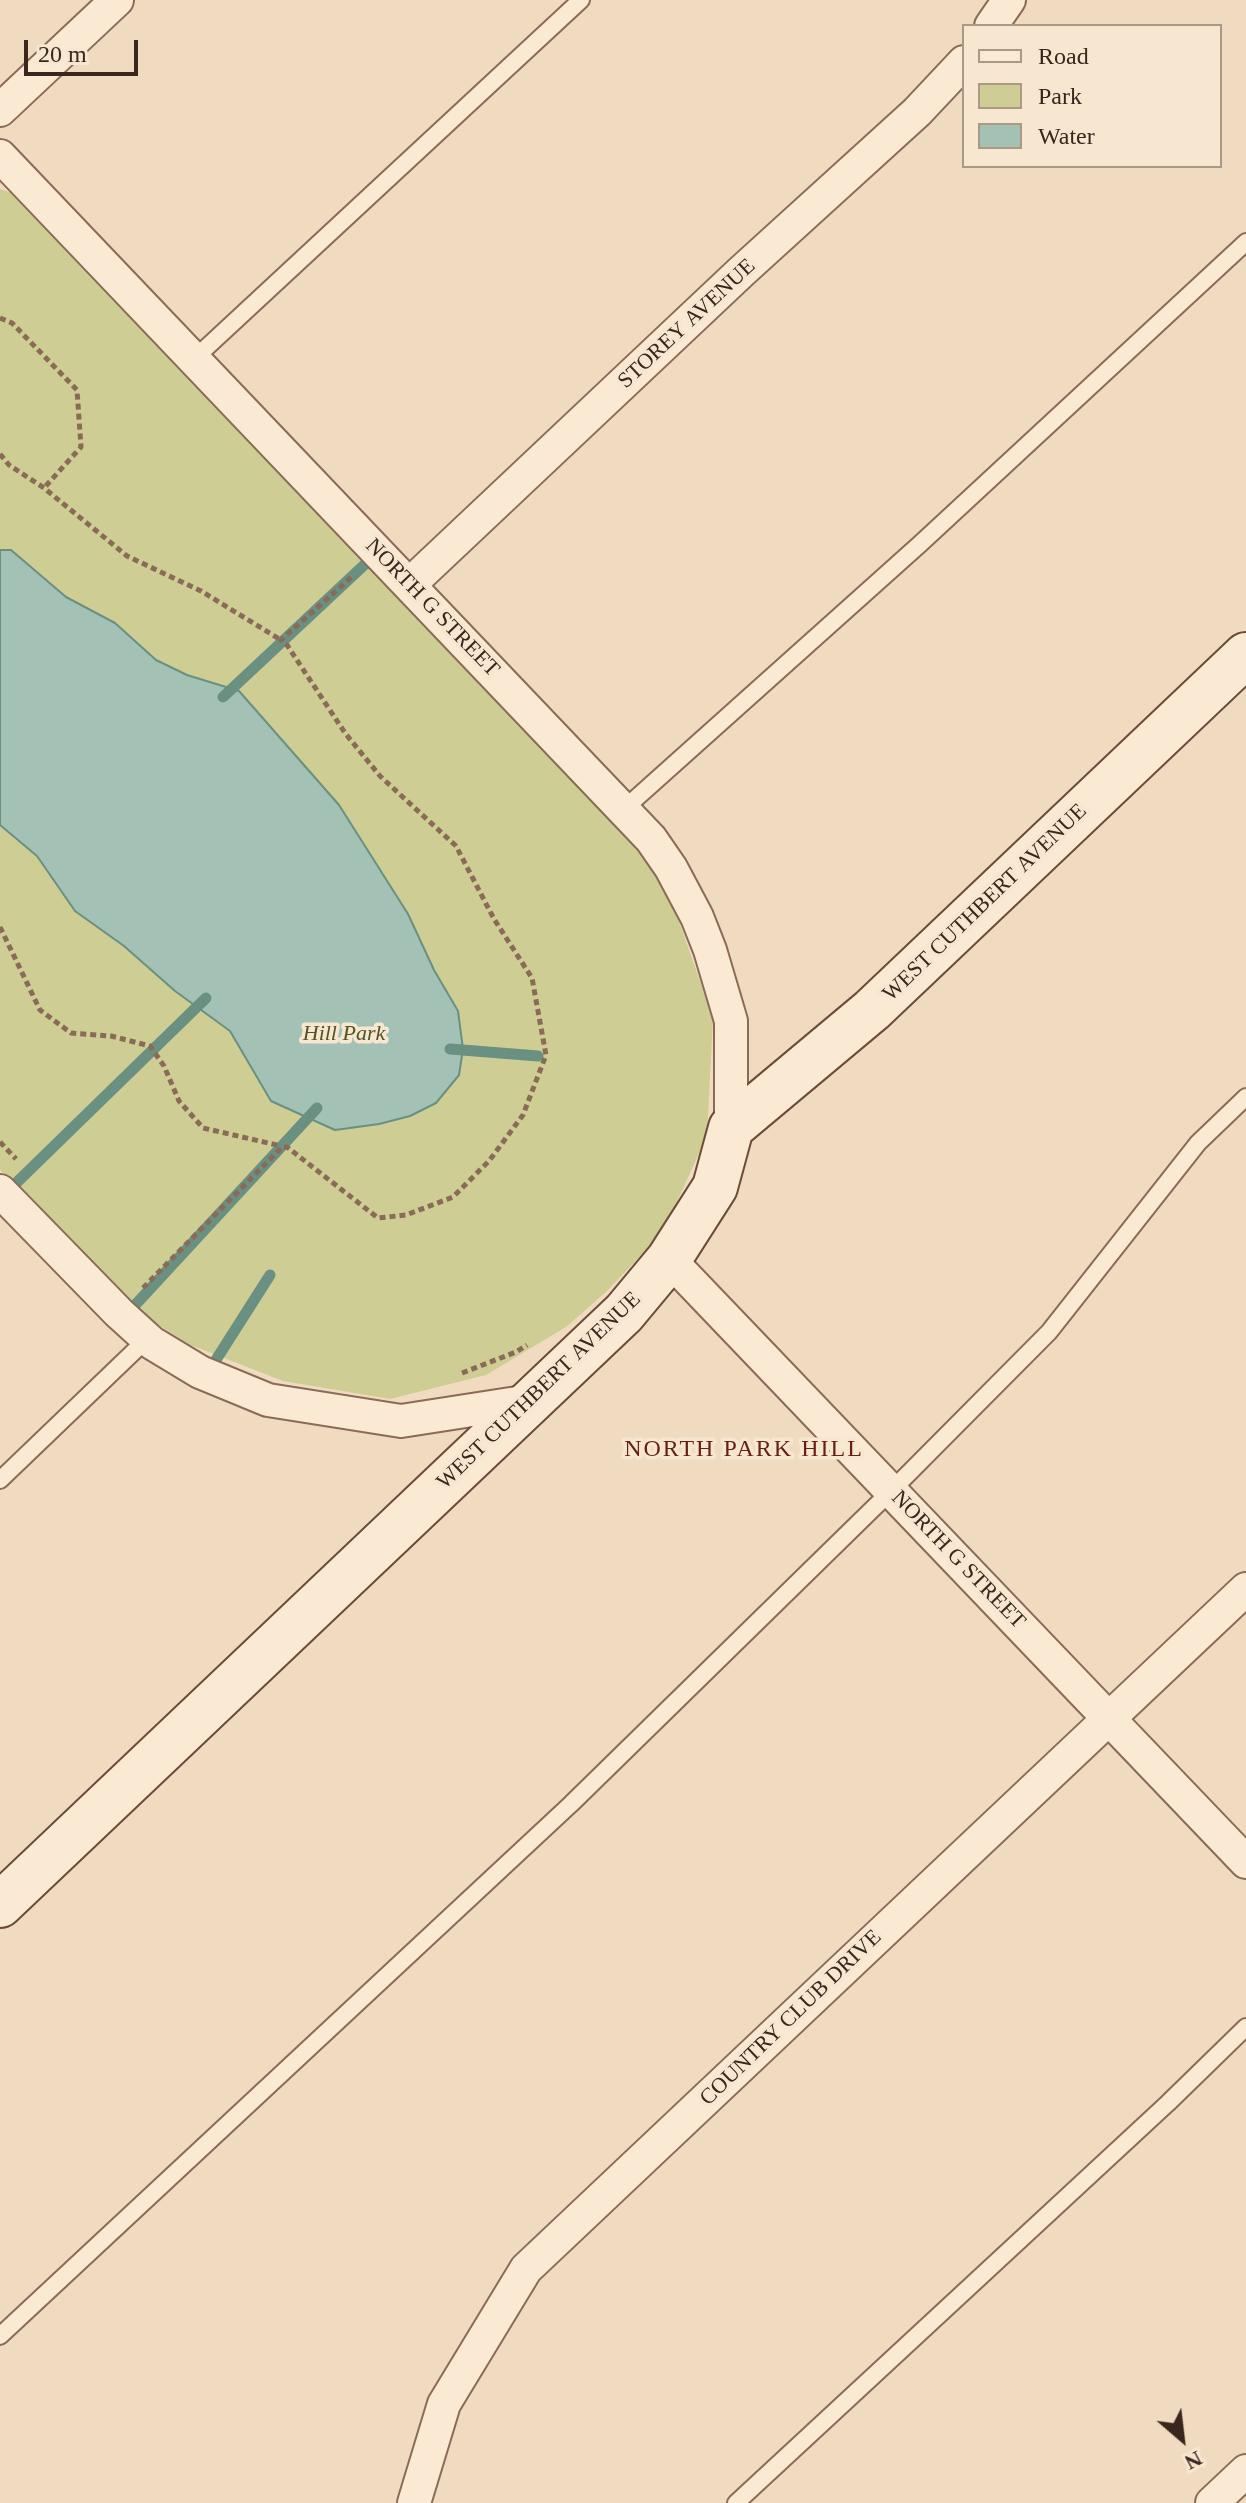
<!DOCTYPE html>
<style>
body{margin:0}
#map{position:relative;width:1246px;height:2503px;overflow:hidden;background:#f0dbc0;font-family:"Times New Roman",serif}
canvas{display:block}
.legend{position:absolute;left:962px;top:24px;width:260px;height:144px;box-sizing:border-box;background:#f7e6d0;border:2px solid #ab9988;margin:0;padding:10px 14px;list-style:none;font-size:24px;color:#39261c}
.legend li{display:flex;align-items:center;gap:16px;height:40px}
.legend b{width:40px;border:2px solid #ab9988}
.north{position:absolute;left:1142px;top:2399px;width:80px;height:80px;-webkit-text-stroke:6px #f7e6d0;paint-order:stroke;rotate:152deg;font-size:22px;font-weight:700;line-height:32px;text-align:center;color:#39261c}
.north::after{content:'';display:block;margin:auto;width:28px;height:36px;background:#39261c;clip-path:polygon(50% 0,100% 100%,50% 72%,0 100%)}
.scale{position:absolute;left:24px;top:40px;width:114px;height:36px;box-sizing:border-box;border:4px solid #39261c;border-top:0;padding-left:10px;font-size:24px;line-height:28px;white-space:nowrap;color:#39261c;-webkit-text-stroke:6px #f7e6d0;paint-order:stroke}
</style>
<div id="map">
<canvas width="1246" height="2503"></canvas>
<ul class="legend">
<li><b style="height:10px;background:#fae9d3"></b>Road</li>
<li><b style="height:22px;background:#cecd93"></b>Park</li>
<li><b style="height:22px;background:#a3c2b5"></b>Water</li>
</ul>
<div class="north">N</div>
<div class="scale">20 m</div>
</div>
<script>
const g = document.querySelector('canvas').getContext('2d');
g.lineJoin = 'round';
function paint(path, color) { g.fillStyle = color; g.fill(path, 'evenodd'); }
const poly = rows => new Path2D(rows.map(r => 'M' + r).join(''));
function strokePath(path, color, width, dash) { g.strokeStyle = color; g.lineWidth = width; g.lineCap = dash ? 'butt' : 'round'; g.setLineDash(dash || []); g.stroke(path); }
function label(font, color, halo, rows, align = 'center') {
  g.font = font + ' "Times New Roman",serif'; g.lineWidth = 7; g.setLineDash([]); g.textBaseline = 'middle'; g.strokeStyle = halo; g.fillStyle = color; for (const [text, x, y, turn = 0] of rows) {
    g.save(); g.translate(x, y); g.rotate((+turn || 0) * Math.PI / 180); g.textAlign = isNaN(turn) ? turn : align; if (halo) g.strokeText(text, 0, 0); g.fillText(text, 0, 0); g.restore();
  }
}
const green = poly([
 [0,189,46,204,664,879,713,1018,707,1136,663,1232,607,1291,566,1327,486,1375,390,1399,283,1381,188,1344,133,1308,0,1170]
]);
const water = poly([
 [0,550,11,550,66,597,115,623,156,660,187,675,239,691,339,805,408,914,434,970,458,1011,463,1049,459,1075,436,1103,410,1116,379,1124,335,1130,271,1101,230,1031,175,991,124,946,75,911,37,856,0,825,0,550]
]);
const stream = poly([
 [223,697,377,553],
 [450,1049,538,1056],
 [9,1190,206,998],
 [125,1316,317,1108],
 [214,1363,270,1275]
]);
const path = poly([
 [0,318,12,323,77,390,81,447,44,488],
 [0,454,9,465,44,488,127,556,201,591,281,640],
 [0,927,40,1010,71,1033,111,1036,150,1046,164,1066,179,1101,203,1128,281,1146],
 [0,1142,16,1159],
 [143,1288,282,1147,287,1147,378,1218,406,1215,453,1197,489,1161,523,1115,546,1055,532,978,494,919,456,846,380,776,345,733,287,645,281,640,354,575],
 [462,1373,516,1352,527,1345]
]);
const lane = poly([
 [194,359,581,0],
 [624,809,920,544,1246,242],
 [0,1480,147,1339],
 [0,2336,571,1804,892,1490,1049,1332,1198,1143,1246,1097],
 [736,2503,1168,2103,1246,2027]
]);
const street = poly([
 [991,26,1009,0],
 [0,110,117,0],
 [0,156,651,839,671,868,697,917,710,950,731,1021,731,1128],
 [409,585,741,272,917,112,964,62],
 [0,1191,119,1313,152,1343,200,1372,268,1400,401,1421,530,1401],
 [669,1259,1246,1862],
 [414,2503,444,2404,526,2269,1246,1589],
 [1212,2503,1246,2471]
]);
const secondary = poly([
 [0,1905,624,1313,669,1259,715,1187,731,1128,872,1010,1246,655]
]);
const streetNames = [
 ["STOREY AVENUE",687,324,-43],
 ["NORTH G STREET",432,608,46],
 ["WEST CUTHBERT AVENUE",985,903,-44],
 ["WEST CUTHBERT AVENUE",539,1391,-44],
 ["NORTH G STREET",958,1560,46],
 ["COUNTRY CLUB DRIVE",791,2018,-44]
];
const parkNames = [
 ["Hill Park",344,1034]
];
const neighbourhoodNames = [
 ["NORTH PARK HILL",744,1450]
];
paint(green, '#cecd93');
paint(water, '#a3c2b5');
strokePath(water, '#6a9081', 2);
strokePath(stream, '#6a9081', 11);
strokePath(lane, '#8a6b57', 20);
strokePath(street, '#8a6b57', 36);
strokePath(secondary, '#6b4c3a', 48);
strokePath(path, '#8a6b57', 5, [6, 4]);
strokePath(lane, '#fae9d3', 16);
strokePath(street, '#fae9d3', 32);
strokePath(secondary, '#fae9d3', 44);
label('22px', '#39261c', '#f7e6d0', streetNames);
label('italic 22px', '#505622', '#f7e6d0', parkNames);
g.letterSpacing = '2px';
label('24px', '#671f19', '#f7e6d0', neighbourhoodNames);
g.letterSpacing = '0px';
</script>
